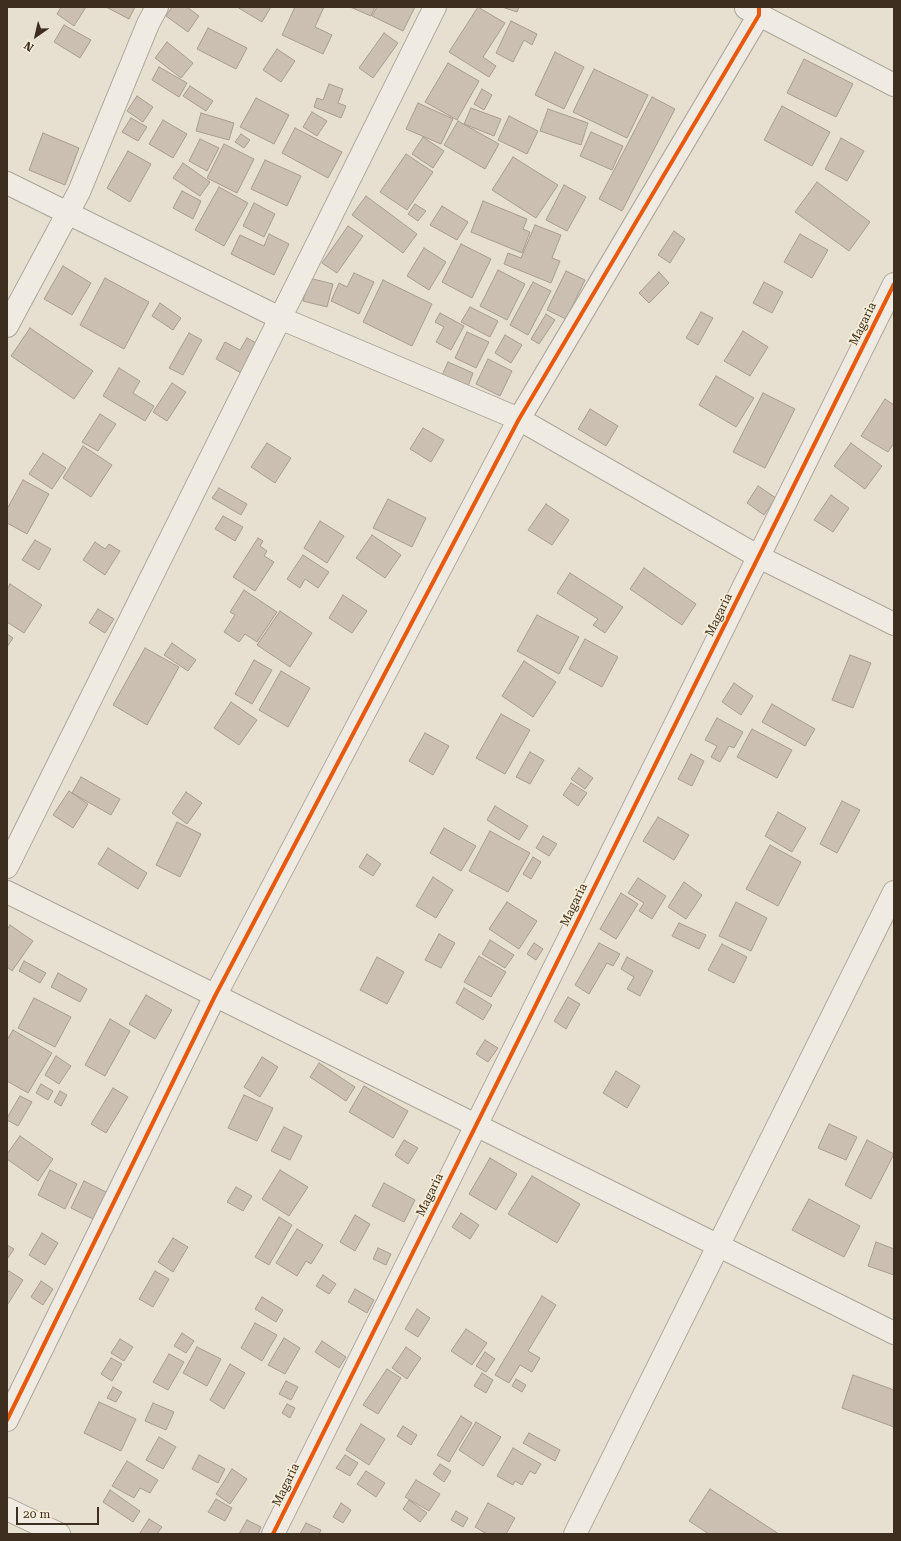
<!DOCTYPE html>
<style>
body{margin:0}
#map{position:relative;width:901px;height:1541px;overflow:hidden;background:#e7e0d1;font-family:"Roboto Serif",serif}
canvas{display:block}
.frame{position:absolute;inset:0;border:8px solid #3d2e20;pointer-events:none}
.north{position:absolute;left:16px;top:16px;width:40px;height:40px;-webkit-text-stroke:3px #f7eed8;paint-order:stroke;rotate:214deg;font-size:11px;font-weight:700;line-height:16px;text-align:center;color:#3d2e20}
.north::after{content:'';display:block;margin:auto;width:14px;height:18px;background:#3d2e20;clip-path:polygon(50% 0,100% 100%,50% 72%,0 100%)}
.scale{position:absolute;left:16px;top:1507px;width:83px;height:18px;box-sizing:border-box;border:2px solid #3d2e20;border-top:0;padding-left:5px;font-size:12px;line-height:14px;white-space:nowrap;color:#3d2e20;-webkit-text-stroke:3px #f7eed8;paint-order:stroke}
</style>
<div id="map">
<canvas width="901" height="1541"></canvas>
<div class="frame"></div>
<div class="north">N</div>
<div class="scale">20 m</div>
</div>
<script>
const g = document.querySelector('canvas').getContext('2d');
g.lineJoin = 'round';
function paint(path, color) { g.fillStyle = color; g.fill(path, 'evenodd'); }
const poly = rows => new Path2D(rows.map(r => 'M' + r).join(''));
function strokePath(path, color, width, dash) { g.strokeStyle = color; g.lineWidth = width; g.lineCap = dash ? 'butt' : 'round'; g.setLineDash(dash || []); g.stroke(path); }
function label(font, color, halo, rows, align = 'center') {
  g.font = font + ' "Roboto Serif",serif'; g.lineWidth = 3.5; g.setLineDash([]); g.textBaseline = 'middle'; g.strokeStyle = halo; g.fillStyle = color; for (const [text, x, y, turn = 0] of rows) {
    g.save(); g.translate(x, y); g.rotate((+turn || 0) * Math.PI / 180); g.textAlign = isNaN(turn) ? turn : align; if (halo) g.strokeText(text, 0, 0); g.fillText(text, 0, 0); g.restore();
  }
}
const building = poly([
 [61,7,86,7,74,26,57,14,61,7],
 [106,7,135,7,129,19,106,7],
 [172,7,187,7,199,16,188,32,166,16,172,7],
 [237,7,271,7,262,22,237,7],
 [295,7,324,7,315,27,332,35,323,54,282,35,295,7],
 [350,7,375,7,371,16,350,7],
 [377,7,415,7,403,31,372,16,377,7],
 [478,7,505,23,483,57,496,66,489,77,449,52,478,7],
 [502,7,519,7,517,12,502,7],
 [511,21,537,34,532,45,524,40,513,62,496,53,511,21],
 [64,25,91,40,80,58,54,42,64,25],
 [208,28,247,48,236,69,197,49,208,28],
 [384,33,398,43,373,78,359,68,384,33],
 [167,42,193,63,181,78,155,58,167,42],
 [277,49,295,61,281,82,263,70,277,49],
 [555,52,584,67,564,109,535,95,555,52],
 [804,59,853,84,836,117,787,93,804,59],
 [448,63,479,81,457,120,425,102,448,63],
 [159,67,187,83,179,97,152,80,159,67],
 [594,69,648,95,627,138,573,112,594,69],
 [329,84,343,89,338,103,346,106,341,118,314,107,317,98,323,100,329,84],
 [190,86,213,101,206,111,183,96,190,86],
 [482,89,492,95,484,110,474,104,482,89],
 [137,96,153,107,143,122,127,111,137,96],
 [652,97,675,109,622,211,599,199,652,97],
 [256,98,289,115,274,144,240,127,256,98],
 [418,103,453,119,441,144,406,129,418,103],
 [782,106,830,132,812,166,764,140,782,106],
 [471,108,501,119,494,136,464,124,471,108],
 [548,109,588,123,581,145,540,131,548,109],
 [312,112,327,121,317,136,303,127,312,112],
 [201,113,234,123,229,140,196,131,201,113],
 [509,116,538,131,527,154,498,140,509,116],
 [131,118,147,127,138,141,122,132,131,118],
 [163,120,187,134,173,158,149,144,163,120],
 [458,121,499,144,485,169,444,145,458,121],
 [295,128,342,152,328,178,282,153,295,128],
 [591,132,623,146,612,170,580,156,591,132],
 [43,133,79,148,65,185,29,170,43,133],
 [241,134,250,140,244,148,235,142,241,134],
 [423,137,444,151,433,168,412,154,423,137],
 [841,138,864,151,847,181,825,169,841,138],
 [200,139,219,148,207,171,189,161,200,139],
 [224,144,254,159,237,193,207,178,224,144],
 [128,151,151,164,130,202,107,188,128,151],
 [406,154,433,172,407,210,380,192,406,154],
 [513,157,558,185,536,218,492,190,513,157],
 [265,160,301,176,287,206,251,189,265,160],
 [183,163,210,182,200,196,173,178,183,163],
 [817,182,870,222,849,251,795,212,817,182],
 [564,185,586,197,567,231,546,220,564,185],
 [219,187,248,203,224,246,195,230,219,187],
 [182,191,201,201,193,219,173,208,182,191],
 [366,196,417,234,403,253,352,215,366,196],
 [483,201,527,219,523,229,530,232,522,253,471,232,483,201],
 [254,203,275,214,264,237,243,226,254,203],
 [415,204,426,211,418,221,408,214,415,204],
 [442,206,468,222,457,240,430,225,442,206],
 [535,225,561,235,552,258,560,261,551,283,504,264,508,253,521,258,535,225],
 [348,226,363,236,337,273,322,263,348,226],
 [674,231,685,239,670,263,658,255,674,231],
 [269,234,289,244,274,275,231,254,240,235,264,246,269,234],
 [800,234,828,250,812,278,784,262,800,234],
 [461,244,491,259,472,298,442,282,461,244],
 [424,248,446,262,429,290,407,276,424,248],
 [63,266,91,283,72,315,44,299,63,266],
 [498,270,525,284,507,320,480,306,498,270],
 [566,271,585,280,566,319,547,310,566,271],
 [659,272,669,283,649,303,639,293,659,272],
 [354,273,374,282,359,314,331,301,339,283,347,287,354,273],
 [105,278,149,302,124,349,80,325,105,278],
 [309,278,333,284,327,307,303,301,309,278],
 [383,280,432,304,412,346,363,322,383,280],
 [533,282,551,291,528,335,510,325,533,282],
 [764,282,783,292,772,313,753,303,764,282],
 [160,303,181,318,173,330,152,316,160,303],
 [470,307,498,321,490,337,461,322,470,307],
 [701,312,713,318,698,345,686,338,701,312],
 [440,313,464,326,451,350,436,342,444,327,435,322,440,313],
 [546,314,555,320,539,344,531,339,546,314],
 [30,328,93,371,74,399,11,356,30,328],
 [743,331,768,347,750,376,724,361,743,331],
 [467,332,489,342,476,368,455,358,467,332],
 [189,333,202,340,183,375,169,368,189,333],
 [505,335,522,345,511,363,495,353,505,335],
 [247,338,260,345,243,374,216,359,225,342,240,350,247,338],
 [488,359,512,371,500,396,476,384,488,359],
 [448,362,473,373,465,394,439,382,448,362],
 [119,368,140,381,133,393,154,406,145,421,103,396,119,368],
 [716,376,754,398,736,427,699,405,716,376],
 [172,383,186,392,167,421,153,412,172,383],
 [763,393,795,409,765,468,733,452,763,393],
 [885,399,894,405,894,443,888,452,861,436,885,399],
 [590,409,618,426,606,446,578,429,590,409],
 [100,414,116,424,98,451,82,442,100,414],
 [423,428,444,440,431,462,410,449,423,428],
 [267,443,291,458,275,483,251,467,267,443],
 [851,443,882,466,865,489,834,466,851,443],
 [83,446,112,465,91,497,63,478,83,446],
 [43,453,66,468,52,489,29,474,43,453],
 [23,480,49,494,27,534,7,523,7,509,23,480],
 [758,486,776,498,764,515,747,503,758,486],
 [219,488,247,504,241,515,212,498,219,488],
 [831,495,849,508,833,532,814,520,831,495],
 [388,499,426,518,412,547,373,528,388,499],
 [546,504,569,520,552,545,528,530,546,504],
 [223,516,243,527,235,541,215,529,223,516],
 [320,521,344,536,327,563,304,548,320,521],
 [372,535,401,555,385,578,356,558,372,535],
 [258,538,263,541,260,546,267,551,264,556,274,562,255,591,233,577,258,538],
 [35,540,51,549,39,570,22,560,35,540],
 [95,542,105,549,109,544,120,551,105,575,83,560,95,542],
 [303,555,329,572,318,588,305,579,300,588,287,579,303,555],
 [644,568,696,604,682,625,630,589,644,568],
 [570,573,623,607,605,633,593,625,598,619,557,593,570,573],
 [10,584,42,605,24,633,7,622,7,590,10,584],
 [244,590,277,612,257,642,245,634,239,642,224,632,235,615,230,612,244,590],
 [343,595,367,611,352,633,329,618,343,595],
 [98,609,114,619,105,633,89,623,98,609],
 [280,611,312,633,290,667,257,645,280,611],
 [537,615,579,637,559,674,517,651,537,615],
 [7,634,13,638,7,647,7,634],
 [585,639,618,657,602,687,569,669,585,639],
 [172,643,196,660,188,671,164,655,172,643],
 [145,648,179,667,147,725,113,705,145,648],
 [850,655,871,663,853,708,832,700,850,655],
 [254,660,272,670,252,704,235,694,254,660],
 [524,661,556,682,533,717,502,696,524,661],
 [281,671,310,688,288,727,259,710,281,671],
 [734,683,753,696,741,715,722,702,734,683],
 [231,702,257,720,239,745,214,728,231,702],
 [772,704,815,729,805,746,762,722,772,704],
 [501,714,530,730,505,774,476,758,501,714],
 [717,718,743,732,734,748,729,746,720,762,711,757,717,746,705,740,717,718],
 [752,729,792,750,777,778,737,757,752,729],
 [425,733,449,746,433,775,409,761,425,733],
 [530,752,544,760,530,784,516,777,530,752],
 [691,754,704,761,692,786,678,779,691,754],
 [579,768,593,778,585,789,571,779,579,768],
 [81,777,120,799,111,815,72,793,81,777],
 [571,783,587,793,578,806,563,795,571,783],
 [69,791,88,804,73,828,53,815,69,791],
 [186,792,202,803,187,824,172,813,186,792],
 [842,801,860,810,837,853,820,844,842,801],
 [495,806,528,826,519,840,487,820,495,806],
 [778,812,806,828,792,852,765,836,778,812],
 [658,817,689,835,674,860,643,841,658,817],
 [177,822,201,834,180,877,156,865,177,822],
 [444,828,476,846,461,871,430,853,444,828],
 [490,831,530,853,508,892,469,871,490,831],
 [543,836,557,844,549,856,536,848,543,836],
 [770,845,801,862,778,906,746,889,770,845],
 [108,848,147,873,138,889,98,864,108,848],
 [367,854,381,864,373,876,359,867,367,854],
 [533,857,541,862,531,879,523,874,533,857],
 [433,877,453,890,436,918,416,906,433,877],
 [638,878,666,896,652,919,639,911,644,903,628,893,638,878],
 [684,882,702,895,686,919,668,907,684,882],
 [621,893,638,904,616,939,600,929,621,893],
 [507,902,537,921,519,949,489,929,507,902],
 [736,902,767,918,751,951,719,936,736,902],
 [679,923,706,935,699,949,672,936,679,923],
 [10,925,33,941,12,971,7,967,7,930,10,925],
 [439,934,455,943,441,968,425,960,439,934],
 [490,940,514,955,505,968,482,954,490,940],
 [534,943,543,949,536,960,527,954,534,943],
 [599,943,620,954,613,966,607,963,589,994,575,985,599,943],
 [722,944,747,957,734,983,708,970,722,944],
 [479,956,506,972,491,997,464,982,479,956],
 [377,957,404,972,387,1004,360,990,377,957],
 [627,957,653,971,640,996,627,989,634,977,621,969,627,957],
 [24,961,46,973,40,983,19,971,24,961],
 [58,973,87,989,80,1002,51,987,58,973],
 [464,988,492,1005,483,1020,456,1003,464,988],
 [146,995,172,1010,155,1039,129,1024,146,995],
 [568,997,580,1004,566,1029,554,1021,568,997],
 [34,998,71,1017,55,1047,18,1028,34,998],
 [110,1019,130,1031,105,1076,85,1065,110,1019],
 [13,1030,52,1053,28,1093,7,1081,7,1040,13,1030],
 [485,1040,498,1048,488,1062,476,1054,485,1040],
 [56,1056,71,1066,59,1084,45,1075,56,1056],
 [262,1057,278,1067,260,1097,244,1087,262,1057],
 [319,1063,355,1087,346,1101,310,1077,319,1063],
 [616,1071,640,1086,627,1108,603,1093,616,1071],
 [41,1084,53,1091,48,1100,36,1093,41,1084],
 [364,1086,408,1111,393,1138,349,1112,364,1086],
 [113,1088,128,1097,106,1133,91,1124,113,1088],
 [60,1091,67,1095,61,1106,54,1102,60,1091],
 [244,1095,273,1108,257,1141,228,1128,244,1095],
 [20,1096,32,1102,18,1126,7,1120,7,1118,20,1096],
 [829,1124,857,1137,846,1160,818,1148,829,1124],
 [284,1127,302,1136,290,1160,271,1151,284,1127],
 [20,1136,53,1159,38,1181,7,1159,7,1154,20,1136],
 [404,1140,418,1148,408,1164,395,1155,404,1140],
 [867,1140,894,1154,871,1199,845,1185,867,1140],
 [490,1158,517,1174,496,1210,469,1194,490,1158],
 [50,1170,77,1184,65,1209,38,1195,50,1170],
 [280,1170,308,1187,289,1216,262,1199,280,1170],
 [532,1176,580,1204,557,1243,508,1214,532,1176],
 [84,1181,110,1194,97,1221,71,1208,84,1181],
 [384,1183,415,1200,404,1222,372,1206,384,1183],
 [236,1187,252,1196,243,1211,227,1202,236,1187],
 [809,1199,860,1226,844,1257,792,1230,809,1199],
 [461,1213,479,1225,470,1239,452,1227,461,1213],
 [355,1215,370,1224,355,1251,340,1242,355,1215],
 [279,1217,292,1225,269,1265,255,1257,279,1217],
 [297,1229,323,1245,311,1264,306,1261,297,1276,276,1263,297,1229],
 [42,1233,58,1243,45,1265,29,1255,42,1233],
 [173,1238,188,1247,173,1272,158,1262,173,1238],
 [876,1242,894,1249,894,1275,868,1266,876,1242],
 [7,1245,14,1249,8,1258,7,1257,7,1245],
 [378,1248,391,1254,386,1265,373,1259,378,1248],
 [9,1271,23,1280,8,1304,7,1303,7,1273,9,1271],
 [155,1271,169,1279,153,1307,139,1299,155,1271],
 [323,1275,336,1284,329,1294,316,1286,323,1275],
 [41,1281,53,1289,43,1305,31,1297,41,1281],
 [355,1289,374,1300,367,1313,348,1302,355,1289],
 [542,1296,556,1305,528,1351,540,1358,532,1372,520,1365,509,1383,495,1375,542,1296],
 [262,1297,283,1310,276,1322,255,1309,262,1297],
 [417,1309,430,1318,418,1337,405,1329,417,1309],
 [255,1323,277,1335,262,1361,241,1348,255,1323],
 [466,1329,487,1343,472,1365,451,1351,466,1329],
 [182,1333,194,1341,186,1353,174,1346,182,1333],
 [284,1338,300,1348,285,1374,268,1365,284,1338],
 [120,1339,133,1347,124,1361,111,1353,120,1339],
 [322,1341,346,1357,339,1368,315,1352,322,1341],
 [197,1347,221,1359,207,1386,183,1373,197,1347],
 [406,1347,421,1358,407,1379,392,1368,406,1347],
 [485,1352,495,1359,486,1372,476,1366,485,1352],
 [169,1354,184,1362,168,1390,153,1382,169,1354],
 [111,1358,122,1364,112,1381,101,1374,111,1358],
 [230,1364,245,1373,224,1409,210,1400,230,1364],
 [387,1369,401,1378,378,1414,363,1405,387,1369],
 [482,1373,493,1380,486,1393,474,1386,482,1373],
 [853,1375,894,1390,894,1427,842,1408,853,1375],
 [516,1379,526,1385,522,1392,512,1386,516,1379],
 [286,1381,298,1387,291,1400,279,1394,286,1381],
 [113,1387,122,1392,116,1402,107,1398,113,1387],
 [99,1402,136,1419,121,1451,84,1433,99,1402],
 [153,1403,174,1412,166,1430,145,1421,153,1403],
 [287,1404,295,1408,290,1418,282,1413,287,1404],
 [461,1416,472,1423,449,1462,437,1455,461,1416],
 [476,1422,501,1437,483,1466,459,1450,476,1422],
 [361,1424,385,1439,369,1465,346,1450,361,1424],
 [403,1426,417,1435,411,1445,397,1436,403,1426],
 [529,1433,560,1450,555,1461,523,1443,529,1433],
 [159,1437,176,1447,163,1469,146,1460,159,1437],
 [513,1448,541,1464,535,1474,530,1471,522,1485,515,1481,513,1485,497,1476,513,1448],
 [199,1455,225,1469,218,1483,192,1469,199,1455],
 [345,1455,358,1463,350,1476,336,1468,345,1455],
 [127,1461,158,1480,150,1493,140,1488,134,1498,112,1486,127,1461],
 [440,1464,451,1471,444,1482,433,1474,440,1464],
 [232,1469,247,1479,230,1504,216,1494,232,1469],
 [366,1471,385,1483,376,1497,357,1484,366,1471],
 [416,1480,440,1494,429,1511,405,1497,416,1480],
 [710,1489,779,1534,709,1534,689,1521,710,1489],
 [110,1490,140,1511,133,1522,103,1502,110,1490],
 [216,1499,232,1508,225,1521,208,1512,216,1499],
 [409,1500,427,1513,420,1522,403,1509,409,1500],
 [341,1503,351,1510,343,1523,333,1517,341,1503],
 [488,1503,515,1518,506,1534,487,1534,475,1527,488,1503],
 [456,1511,468,1518,463,1527,451,1520,456,1511],
 [149,1519,162,1527,157,1534,141,1534,140,1533,149,1519],
 [247,1520,261,1527,258,1534,239,1534,247,1520],
 [306,1523,321,1530,319,1534,300,1534,306,1523]
]);
const minor = poly([
 [746,8,894,85],
 [7,183,280,318,519,419,759,557,894,624],
 [7,326,79,192,148,24,157,7],
 [7,867,435,7],
 [7,892,894,1333],
 [7,1420,215,996,519,419,759,15,759,7],
 [7,1509,59,1534],
 [273,1534,894,284],
 [575,1534,894,892]
]);
const cycleway = poly([
 [7,1420,215,996,519,419,759,15,759,7],
 [273,1534,894,284]
]);
const streetNames = [
 ["Magaria",863,324,-64],
 ["Magaria",719,615,-64],
 ["Magaria",574,905,-64],
 ["Magaria",430,1195,-64],
 ["Magaria",286,1485,-64]
];
paint(building, '#cbbfb2');
strokePath(building, '#a89c90', 1);
strokePath(minor, '#ada599', 24);
strokePath(minor, '#efebe3', 22);
strokePath(cycleway, '#e8590c', 4);
label('12px', '#3d2e20', '#f7eed8', streetNames);
</script>
